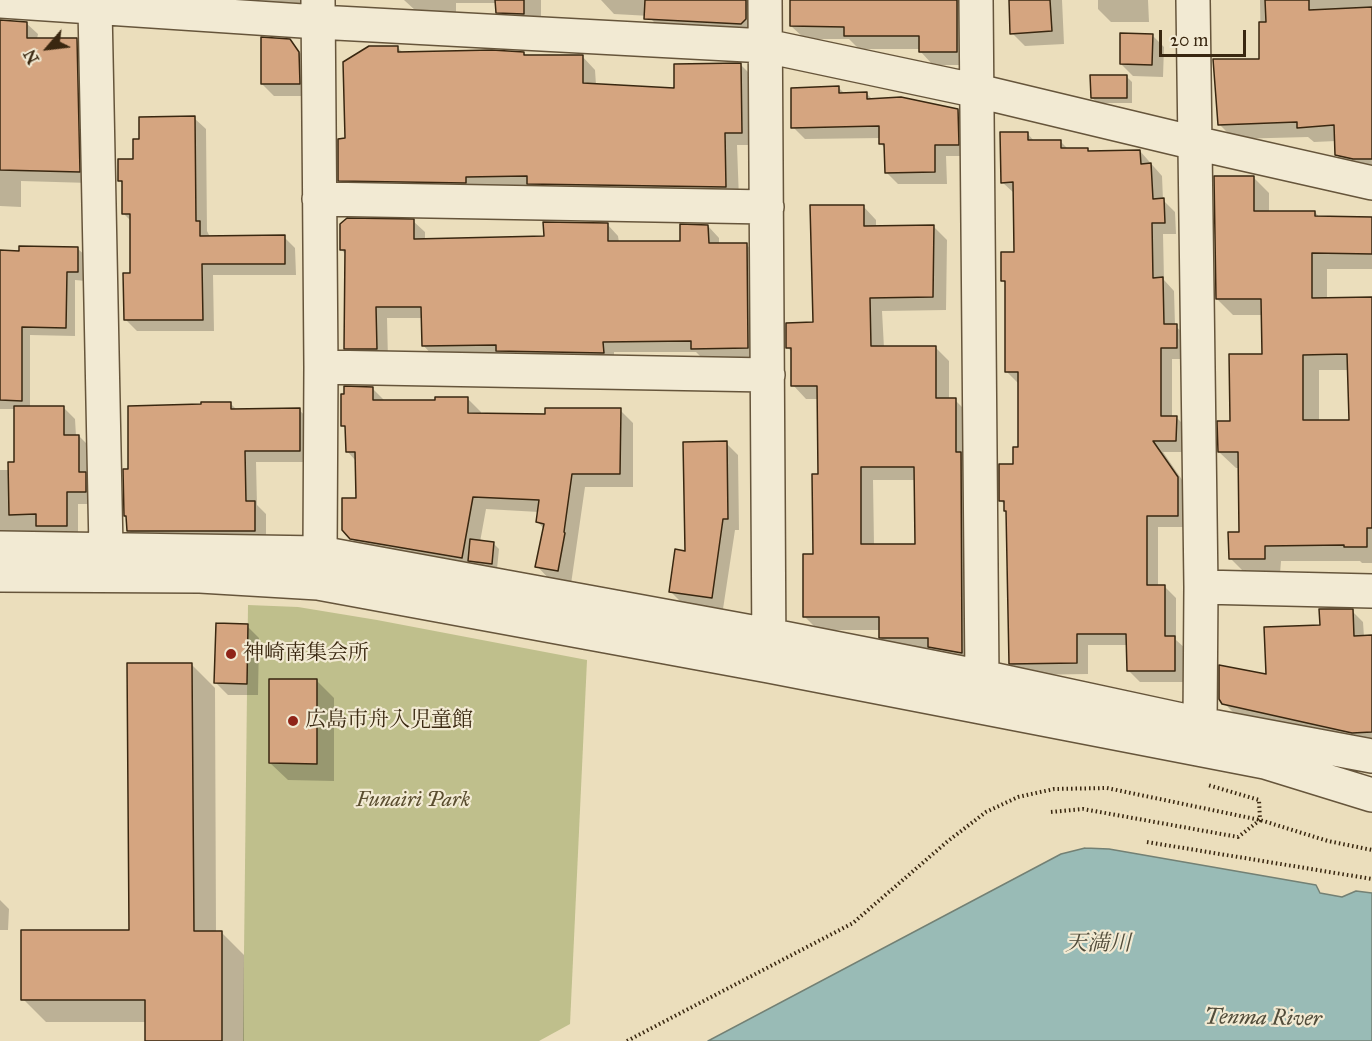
<!DOCTYPE html>
<meta charset="utf-8">
<style>
body{margin:0}
#map{position:relative;width:1372px;height:1041px;overflow:hidden;background:#ebdebc;font-family:"IM FELL Great Primer",serif}
canvas{display:block}
.north{position:absolute;left:18px;top:18px;width:60px;height:60px;-webkit-text-stroke:4px #f2ead3;paint-order:stroke;rotate:242deg;font-size:16px;font-weight:700;line-height:24px;text-align:center;color:#392710}
.north::after{content:'';display:block;margin:auto;width:21px;height:27px;background:#392710;clip-path:polygon(50% 0,100% 100%,50% 72%,0 100%)}
.scale{position:absolute;left:1159px;top:30px;width:87px;height:27px;box-sizing:border-box;border:3px solid #392710;border-top:0;padding-left:8px;font-size:18px;line-height:21px;white-space:nowrap;color:#392710;-webkit-text-stroke:4px #f2ead3;paint-order:stroke}
</style>
<div id="map">
<canvas width="1372" height="1041"></canvas>
<div class="north">N</div>
<div class="scale">20 m</div>
</div>
<script>
const g = document.querySelector('canvas').getContext('2d');
g.lineJoin = 'round';
function paint(path, color) { g.fillStyle = color; g.fill(path, 'evenodd'); }
const poly = rows => new Path2D(rows.map(r => 'M' + r).join(''));
function strokePath(path, color, width, dash) { g.strokeStyle = color; g.lineWidth = width; g.lineCap = dash ? 'butt' : 'round'; g.setLineDash(dash || []); g.stroke(path); }
function label(font, color, halo, rows, align = 'center') {
  g.font = font + ' "IM FELL Great Primer","Noto Serif JP",serif'; g.lineWidth = 4.5; g.setLineDash([]); g.textBaseline = 'middle'; g.strokeStyle = halo; g.fillStyle = color; for (const [text, x, y, turn = 0] of rows) {
    g.save(); g.translate(x, y); g.rotate((+turn || 0) * Math.PI / 180); g.textAlign = isNaN(turn) ? turn : align; if (halo) g.strokeText(text, 0, 0); g.fillText(text, 0, 0); g.restore();
  }
}
const green = poly([
 [248,605,298,607,377,620,587,660,570,1024,539,1041,243,1041]
]);
const water = poly([
 [1085,848,1109,849,1316,885,1320,893,1342,897,1356,891,1372,893,1372,1041,708,1041,1061,854,1085,848]
]);
const shadow = poly([
 [239,0,300,0,300,10,247,8],
 [404,0,541,0,541,21,511,26,497,12,497,3,456,3,456,13,416,11],
 [601,0,759,0,759,33,664,32,650,18,650,16,614,14],
 [792,0,971,0,969,65,933,65,920,51,920,49,859,49,849,39,805,39,791,26],
 [1010,0,1062,0,1064,44,1025,46,1012,33],
 [1098,0,1148,0,1149,22,1111,22,1098,9],
 [1260,0,1372,0,1372,175,1352,170,1337,155,1336,141,1314,142,1308,137,1234,139,1219,124,1261,60],
 [0,22,26,23,38,34,37,39,76,40,87,51,90,183,21,181,21,207,0,206],
 [1152,35,1164,47,1163,77,1133,76,1121,64],
 [289,40,311,65,311,96,274,96,262,84],
 [398,48,403,53,524,53,527,57,582,56,595,70,596,85,675,89,741,65,754,78,755,145,737,145,739,200,353,193,340,180,346,140],
 [1126,76,1132,82,1132,103,1098,103,1092,98],
 [839,88,845,94,867,94,873,100,957,111,969,123,970,156,946,156,947,184,898,184,886,172,886,149,881,144,881,138,805,139,793,127],
 [194,118,206,129,207,231,210,237,284,237,295,248,296,275,213,275,214,331,137,331,125,319,132,275,131,221,124,214,123,184,119,180,135,160],
 [1027,133,1035,142,1060,141,1068,149,1087,149,1090,152,1140,151,1162,176,1163,200,1175,212,1176,234,1163,234,1164,280,1174,291,1175,326,1188,337,1188,359,1172,359,1172,417,1176,417,1188,429,1187,452,1163,452,1189,490,1189,527,1158,527,1158,587,1165,587,1176,598,1176,640,1186,649,1186,682,1140,682,1128,670,1128,645,1088,645,1088,674,1022,675,1011,663,1008,513,1006,506,1001,501,1020,448,1018,383,1007,372,1006,284,1003,281,1015,254,1015,194,1002,182],
 [1253,177,1269,193,1269,212,1315,212,1320,218,1372,218,1372,269,1327,269,1327,299,1372,298,1372,563,1362,563,1360,561,1281,561,1280,574,1246,574,1230,558,1240,533,1239,468,1236,468,1219,452,1231,422,1263,356,1263,315,1233,315,1217,299],
 [1319,370,1349,370,1350,422,1319,422],
 [863,206,876,220,876,227,934,227,947,240,946,310,882,311,884,348,935,347,949,361,949,400,955,400,968,413,975,666,943,660,933,651,894,650,880,637,880,630,818,630,805,617,815,556,819,476,819,399,806,399,793,385,792,352,787,347,814,323],
 [873,480,916,480,917,545,874,545],
 [413,221,425,232,425,240,545,238,607,224,618,236,619,243,682,242,708,226,719,238,719,244,746,244,757,256,759,359,704,360,696,352,614,352,614,364,434,357,423,345,423,318,387,318,388,360,357,359,345,348,346,255,341,249],
 [78,249,87,257,86,281,75,280,75,336,30,335,30,407,63,407,75,419,76,436,79,436,91,448,98,504,78,504,78,537,49,537,43,531,0,531,0,470,10,470,16,464,15,409,0,409,0,252],
 [372,388,386,402,436,401,467,398,481,412,481,414,547,416,620,410,633,423,633,487,585,487,571,584,550,580,537,566,544,529,538,522,539,512,486,509,480,542,494,544,499,549,497,569,365,552,351,538,357,500,356,461,347,451,347,429,342,425],
 [230,403,237,410,299,410,311,421,311,462,256,462,257,505,266,514,266,541,140,542,129,530,128,518,126,516,129,470],
 [726,443,738,455,739,530,735,530,723,609,682,603,670,591],
 [1352,611,1363,622,1364,637,1372,636,1372,744,1235,714,1224,703,1267,676,1322,627],
 [247,626,259,638,258,695,228,695,216,683],
 [192,665,215,688,216,932,221,932,244,955,244,1041,146,1041,146,1022,46,1022,23,999,131,932],
 [316,680,334,698,334,781,288,780,270,763],
 [0,900,9,909,8,930,0,930]
]);
const building = poly([
 [495,0,524,0,524,14,496,13,495,0],
 [645,0,746,0,746,19,741,24,644,19,645,0],
 [790,0,957,0,957,52,919,52,919,36,844,36,844,27,790,26,790,0],
 [1009,0,1050,0,1052,31,1010,34,1009,0],
 [1265,0,1309,0,1309,10,1372,7,1372,159,1353,159,1335,155,1334,125,1297,128,1297,122,1218,125,1213,59,1259,59,1259,22,1266,22,1265,0],
 [0,20,27,22,27,38,77,38,80,172,0,170,0,20],
 [1120,33,1153,34,1152,65,1120,64,1120,33],
 [261,37,290,39,299,52,300,84,261,84,261,37],
 [369,46,398,46,398,52,492,50,524,52,524,55,583,55,583,83,674,88,674,64,741,63,742,133,725,133,726,187,527,184,527,176,466,177,466,183,338,181,338,139,345,138,343,62,369,46],
 [1090,75,1127,75,1127,98,1091,98,1090,75],
 [839,86,839,93,867,92,867,99,901,97,958,109,959,145,935,145,935,172,885,173,884,144,879,144,879,126,791,128,791,88,839,86],
 [195,116,196,221,200,221,200,236,285,235,285,264,202,264,203,320,124,320,123,273,130,273,130,214,122,214,122,181,118,181,118,159,133,159,133,139,139,139,139,117,195,116],
 [1000,132,1028,132,1028,140,1061,140,1061,148,1088,148,1088,151,1140,150,1141,164,1151,163,1153,199,1164,198,1165,223,1152,223,1153,278,1163,277,1164,324,1177,324,1177,348,1161,348,1161,416,1177,416,1176,441,1153,441,1178,477,1178,516,1147,516,1147,585,1165,585,1165,636,1175,636,1175,671,1127,671,1126,634,1077,634,1077,663,1009,664,1006,511,1004,511,1004,501,999,501,999,464,1013,464,1013,447,1018,447,1018,372,1005,372,1005,281,1001,281,1001,252,1014,252,1013,182,1001,183,1000,132],
 [1214,176,1254,176,1254,211,1315,211,1315,216,1372,217,1372,254,1312,253,1312,298,1372,297,1372,528,1367,528,1367,547,1344,547,1344,545,1265,546,1265,559,1229,559,1228,532,1239,532,1238,452,1218,452,1217,421,1230,421,1229,354,1262,354,1261,299,1216,299,1214,176],
 [1347,354,1349,420,1303,420,1303,355,1347,354],
 [810,205,864,205,864,226,934,225,933,297,870,298,871,346,936,346,936,398,956,398,956,452,961,452,962,653,928,647,928,638,879,638,879,617,803,617,803,554,813,554,812,474,818,474,817,386,791,386,791,348,786,348,786,323,813,322,810,205],
 [861,467,914,467,915,544,861,544,861,467],
 [347,218,414,219,414,239,544,236,543,222,608,223,608,241,680,241,680,224,708,225,709,243,747,243,748,348,691,349,691,341,603,342,604,353,496,351,496,345,422,346,421,307,376,307,377,349,344,349,345,250,340,250,340,224,347,218],
 [19,246,78,247,78,272,67,272,66,328,22,327,22,401,0,400,0,250,19,251,19,246],
 [344,386,373,387,373,400,435,400,435,397,468,397,468,413,545,414,545,408,621,408,620,474,572,474,564,532,565,533,558,571,535,567,544,524,536,522,539,500,473,497,462,558,350,539,342,530,342,498,356,498,355,452,346,452,345,426,341,426,341,394,344,394,344,386],
 [201,402,231,402,231,409,300,408,300,451,245,451,246,501,255,501,255,531,127,531,126,516,124,516,123,469,128,469,128,406,201,404,201,402],
 [14,406,64,406,64,435,79,435,79,472,86,472,86,492,67,492,67,526,36,526,36,514,9,515,8,462,14,462,14,406],
 [727,441,728,519,723,519,712,598,669,592,675,549,685,551,683,442,727,441],
 [470,539,494,542,492,564,468,561,470,539],
 [1319,609,1353,609,1354,636,1372,635,1372,732,1352,733,1222,704,1219,699,1219,665,1266,674,1264,627,1320,625,1319,609],
 [216,623,248,624,247,684,214,683,216,623],
 [127,663,192,663,194,931,222,931,222,1041,145,1041,145,1000,21,1000,21,930,129,930,127,663],
 [269,679,317,679,317,764,269,763,269,679]
]);
const path = poly([
 [1051,812,1083,809,1238,837,1260,820,1259,800,1208,785],
 [1147,842,1372,879],
 [627,1041,853,923,948,841,986,812,1018,797,1054,789,1107,788,1260,820,1328,841,1372,850]
]);
const minor = poly([
 [318,0,321,367,320,553,318,575],
 [765,0,769,655],
 [976,0,982,677],
 [1193,0,1201,587,1200,724],
 [0,1,318,22,766,46,978,91,1195,143,1372,183],
 [95,8,106,549],
 [319,199,767,207],
 [321,367,768,375],
 [0,548,320,553,768,635,982,677,1200,724,1372,756],
 [0,575,200,576,318,583,769,666,1265,762,1372,795],
 [1201,587,1372,591]
]);
const markers = [
 [231,654,6,"#8f2418"],
 [293,721,6,"#8f2418"]
];
const poiNames = [
 ["神崎南集会所",243,654],
 ["広島市舟入児童館",305,721]
];
const parkNames = [
 ["Funairi Park",413,801]
];
const waterNames = [
 ["天満川",1098,945],
 ["Tenma River",1263,1019,1]
];
paint(green, '#bfbf8c');
paint(water, '#99bbb6');
strokePath(water, '#738074', 1.5);
paint(shadow, '#0003');
paint(building, '#d5a580');
strokePath(building, '#392710', 1.5);
strokePath(minor, '#66553b', 36);
strokePath(path, '#392710', 4, [1.5, 3]);
strokePath(minor, '#f2ead3', 33);
for (const [x, y, r, color] of markers) { const dot = new Path2D(); dot.arc(x, y, r, 0, 2 * Math.PI); g.fillStyle = color; g.fill(dot); strokePath(dot, '#f2ead3', 2); }
label('21px', '#392710', '#f2ead3', poiNames, 'left');
label('italic 21px', '#5a4d2f', '#f2ead3', parkNames);
label('italic 22px', '#514c3a', '#f2ead3', waterNames);
</script>
